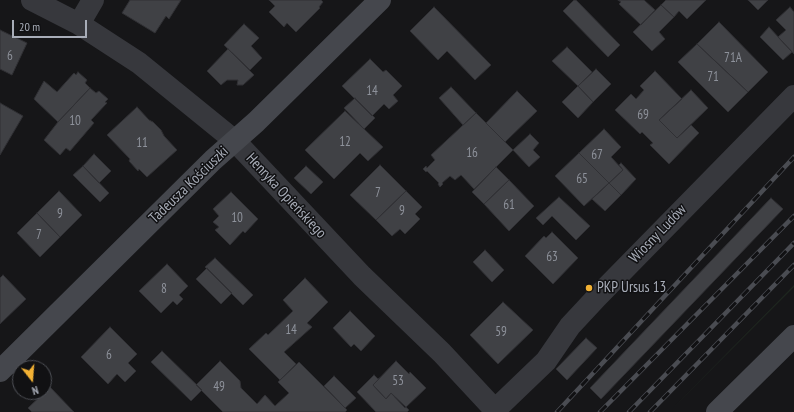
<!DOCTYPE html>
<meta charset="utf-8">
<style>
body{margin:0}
#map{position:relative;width:794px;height:412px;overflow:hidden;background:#161618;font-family:"PT Sans Narrow",sans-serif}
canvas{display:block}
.north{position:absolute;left:12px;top:360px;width:40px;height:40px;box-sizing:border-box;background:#111113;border:1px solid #4d4f55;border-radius:50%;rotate:163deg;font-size:11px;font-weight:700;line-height:16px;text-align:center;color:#a8adb8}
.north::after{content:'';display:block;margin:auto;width:14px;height:18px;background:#f2b134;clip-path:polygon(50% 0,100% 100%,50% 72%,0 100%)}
.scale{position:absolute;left:12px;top:20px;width:75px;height:18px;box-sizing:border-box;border:2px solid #a8adb8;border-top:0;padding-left:5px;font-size:12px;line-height:14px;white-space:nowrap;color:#a8adb8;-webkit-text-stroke:3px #111113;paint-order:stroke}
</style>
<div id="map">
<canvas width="794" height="412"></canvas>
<div class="north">N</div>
<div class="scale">20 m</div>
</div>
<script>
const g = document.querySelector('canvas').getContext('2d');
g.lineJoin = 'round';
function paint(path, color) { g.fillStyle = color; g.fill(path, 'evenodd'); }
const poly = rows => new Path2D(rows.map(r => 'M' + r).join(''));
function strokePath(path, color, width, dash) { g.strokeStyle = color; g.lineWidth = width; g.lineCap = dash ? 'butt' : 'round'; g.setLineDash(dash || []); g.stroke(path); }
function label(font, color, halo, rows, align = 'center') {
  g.font = font + ' "PT Sans Narrow",sans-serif'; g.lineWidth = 3; g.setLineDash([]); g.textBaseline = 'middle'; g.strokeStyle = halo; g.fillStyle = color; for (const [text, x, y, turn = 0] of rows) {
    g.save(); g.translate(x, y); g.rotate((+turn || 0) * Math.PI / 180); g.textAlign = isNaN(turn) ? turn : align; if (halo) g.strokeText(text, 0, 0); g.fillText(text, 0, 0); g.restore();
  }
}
const green = poly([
 [794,285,794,287,669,412]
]);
const building = poly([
 [130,0,181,0,169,19,166,16,155,33,122,13,130,0],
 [269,0,321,0,323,2,319,7,320,8,296,32,287,23,284,27,269,12,275,6,269,0],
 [574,0,576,0,620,45,608,57,563,11,574,0],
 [618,0,644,0,655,10,641,25,619,4,621,2,618,0],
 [666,0,706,0,687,19,679,11,674,17,661,5,666,0],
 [748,0,768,0,758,10,748,0],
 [661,5,674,17,659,32,665,39,652,51,633,32,661,5],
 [434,7,491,65,475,80,447,51,438,60,410,31,434,7],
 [790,7,794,12,794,54,778,37,786,30,776,20,790,7],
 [719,22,768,72,748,92,697,44,719,22],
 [244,24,259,38,251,46,262,58,250,70,224,45,244,24],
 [769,27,792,52,783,60,760,37,769,27],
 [0,30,27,43,12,75,0,69,0,30],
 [697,44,748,92,728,112,678,62,697,44],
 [567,47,592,72,578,86,552,61,567,47],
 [228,49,254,75,243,85,237,85,238,80,227,80,221,85,207,71,228,49],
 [370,59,383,72,386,70,402,86,393,95,398,101,389,109,384,104,372,116,342,86,370,59],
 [596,69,611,84,593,102,578,86,596,69],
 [655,71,682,99,659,120,677,138,691,125,699,133,669,164,650,145,653,143,642,132,640,134,615,110,631,94,636,99,644,90,640,86,655,71],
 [78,72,87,80,85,83,90,88,58,122,34,99,44,81,57,92,74,73,76,75,78,72],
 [578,86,593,102,578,118,562,102,578,86],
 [451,87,476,113,463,125,439,98,451,87],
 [90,88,96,93,99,91,108,99,105,102,107,103,91,120,94,123,70,151,66,148,60,155,44,140,58,122,90,88],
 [691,90,708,108,677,138,659,120,691,90],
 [517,91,537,111,505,142,486,123,517,91],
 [355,98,375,118,364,129,344,108,355,98],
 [0,103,23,116,0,155,0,103],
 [137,107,149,120,153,122,161,130,164,136,177,150,147,177,139,169,138,171,129,161,130,159,107,135,137,107],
 [345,111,383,147,368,161,360,153,334,179,305,150,345,111],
 [476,113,513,150,474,189,461,175,455,180,450,176,442,183,443,184,440,187,438,184,439,183,427,171,426,172,423,169,426,166,427,168,435,160,431,155,476,113],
 [604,129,621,147,611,157,623,170,609,183,579,153,604,129],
 [530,134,539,143,533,150,540,157,529,167,513,150,530,134],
 [579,153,609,183,584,206,555,176,579,153],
 [94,154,111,171,99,183,83,166,94,154],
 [621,163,636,179,621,195,609,183,623,170,619,165,621,163],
 [380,165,406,191,376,220,350,195,380,165],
 [83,166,109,193,100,202,73,175,83,166],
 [306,166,323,182,311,194,294,178,306,166],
 [496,167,509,180,484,204,472,192,496,167],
 [509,180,534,206,509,231,484,204,509,180],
 [609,183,621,195,605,211,592,199,609,183],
 [59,191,82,215,60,237,37,213,59,191],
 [406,191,422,207,415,214,420,219,405,234,400,229,392,236,376,220,406,191],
 [231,192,258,219,245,233,243,231,230,245,215,230,219,227,213,222,219,216,213,209,231,192],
 [559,197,590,226,576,240,552,216,543,225,536,218,559,197],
 [771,198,783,209,601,399,590,388,771,198],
 [37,213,60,237,40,257,17,233,37,213],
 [552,232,578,258,553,284,525,256,544,236,546,238,552,232],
 [485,250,504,270,492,282,473,262,485,250],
 [215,258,253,295,243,305,205,267,215,258],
 [167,264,188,286,179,295,183,299,177,305,173,301,161,313,139,291,167,264],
 [207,268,232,293,221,304,196,279,207,268],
 [3,275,26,299,0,324,0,278,3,275],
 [305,278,328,302,307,323,312,327,284,352,296,364,280,380,249,349,266,333,268,335,293,311,283,300,305,278],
 [503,302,533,330,498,364,470,335,503,302],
 [350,311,375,336,361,351,354,344,351,347,333,328,350,311],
 [110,327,137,354,128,363,136,371,125,382,117,374,108,384,81,357,110,327],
 [586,338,597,348,567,380,556,369,586,338],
 [162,351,202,390,191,401,151,362,162,351],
 [220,361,240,381,241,388,257,404,265,395,275,406,289,393,278,382,299,362,347,410,345,412,223,412,196,385,220,361],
 [396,361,409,374,410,372,426,388,405,408,391,393,386,399,373,385,396,361],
 [374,375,378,379,381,377,373,385,386,399,391,393,409,410,407,412,376,412,357,392,374,375],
 [334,376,356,398,345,408,324,386,334,376],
 [50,387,74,412,32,412,28,408,50,387]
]);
const street = poly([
 [32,0,79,24,139,63,235,141,362,276,442,353,495,410],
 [79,24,93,0],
 [495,410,546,361,570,326,597,297,794,96]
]);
const secondary = poly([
 [0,371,213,160,256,122,380,0],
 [717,412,794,336]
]);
const rail = poly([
 [557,412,794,157],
 [600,412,794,216],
 [629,412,794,243],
 [650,412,794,265]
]);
const markers = [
 [589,288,4,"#f2b134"]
];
const numberNames = [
 ["6",10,56],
 ["71A",733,58],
 ["71",713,77],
 ["14",372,91],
 ["69",643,115],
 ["10",75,121],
 ["12",345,142],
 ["11",142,143],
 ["16",472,153],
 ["67",597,155],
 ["65",582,179],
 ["7",378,193],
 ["61",509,205],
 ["9",402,211],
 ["9",60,214],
 ["10",237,218],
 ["7",39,235],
 ["63",552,257],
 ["8",164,289],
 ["14",291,330],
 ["59",501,332],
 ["6",109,355],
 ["53",398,381],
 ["49",219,387]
];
const streetNames = [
 ["Tadeusza Kościuszki",189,185,-44],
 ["Henryka Opieńskiego",286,196,47],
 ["Wiosny Ludów",658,234,-46]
];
const poiNames = [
 ["PKP Ursus 13",597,288]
];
paint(green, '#1e261f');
paint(building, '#404145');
strokePath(building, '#303034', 1);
strokePath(street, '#37383d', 22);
strokePath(secondary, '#45474d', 22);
strokePath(rail, '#4a4c52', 4.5);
strokePath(rail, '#111113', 3, [9]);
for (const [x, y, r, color] of markers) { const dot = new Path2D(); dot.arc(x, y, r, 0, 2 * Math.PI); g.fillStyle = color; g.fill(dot); strokePath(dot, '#111113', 1.5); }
label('13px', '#8e929b', null, numberNames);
label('15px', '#a8adb8', '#111113', streetNames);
label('15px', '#a8adb8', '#111113', poiNames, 'left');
</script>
